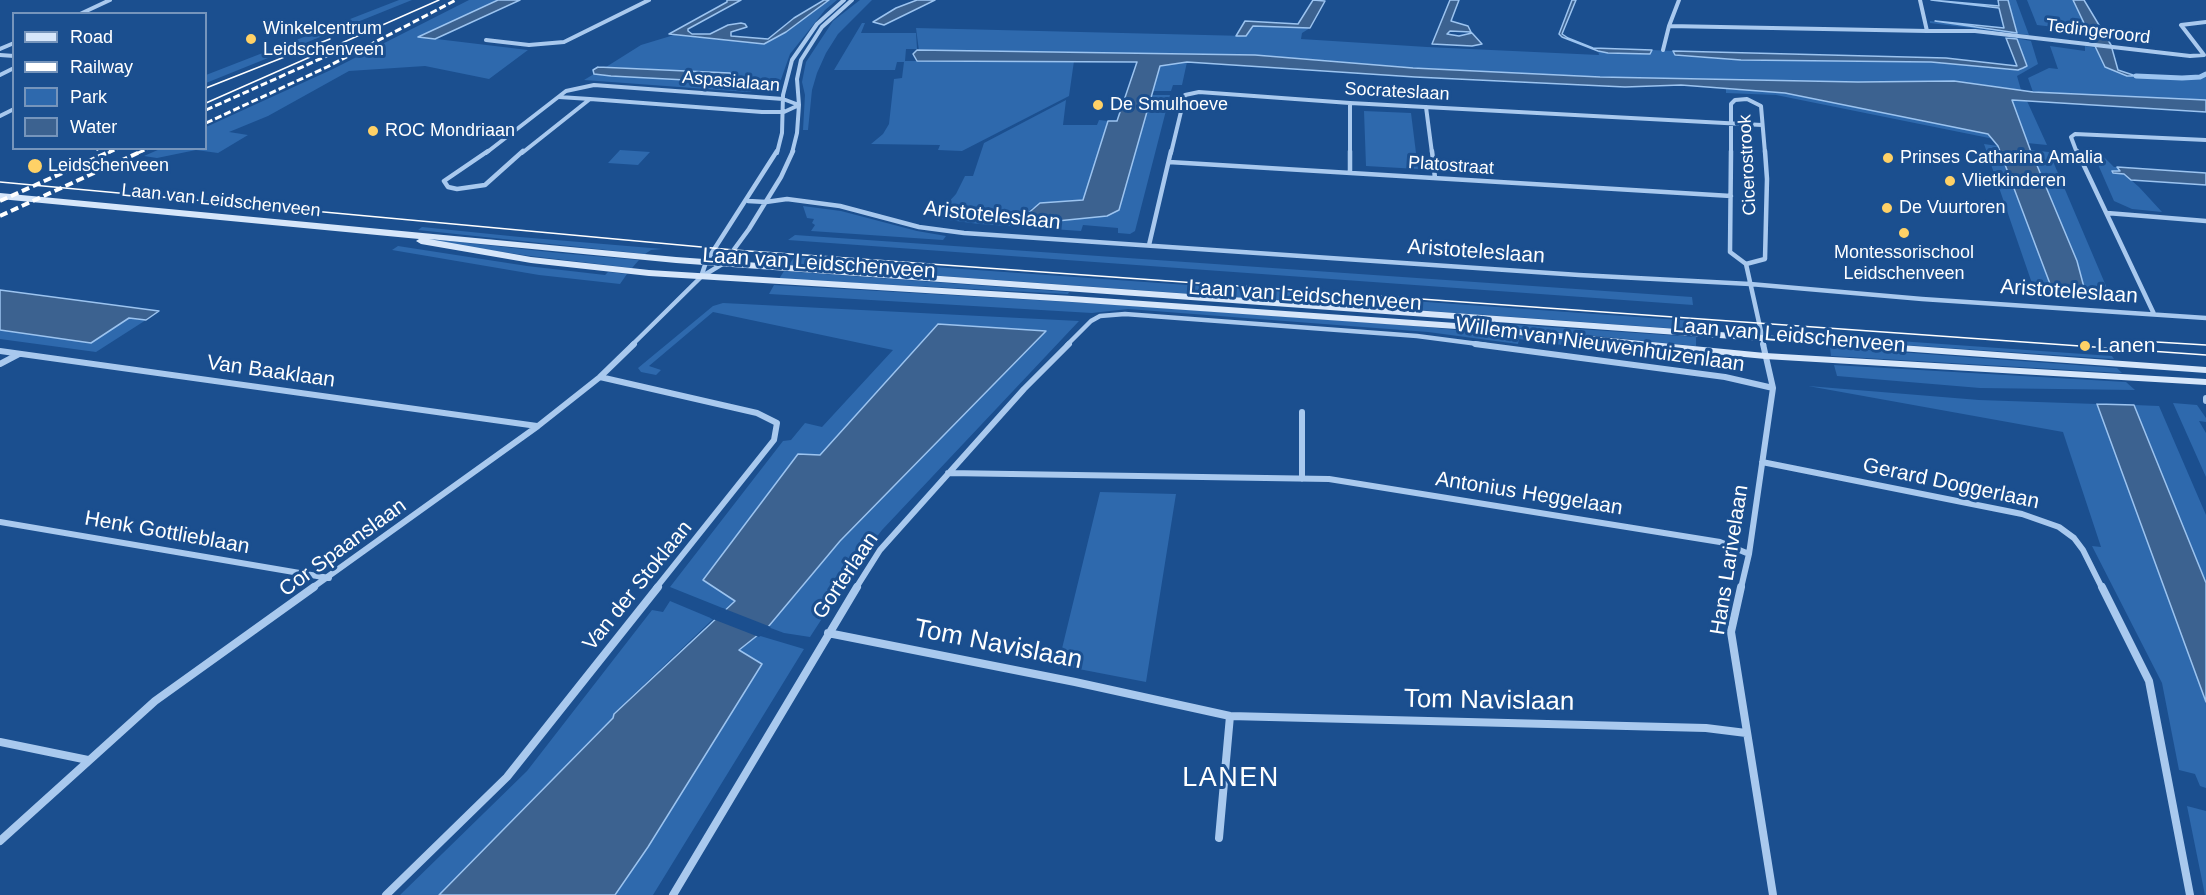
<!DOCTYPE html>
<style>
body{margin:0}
#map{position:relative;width:2206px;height:895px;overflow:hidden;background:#1b4f8f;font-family:Helvetica,sans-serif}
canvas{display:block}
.legend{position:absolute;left:12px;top:12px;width:195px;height:138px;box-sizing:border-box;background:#1b4f8f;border:2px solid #7695bc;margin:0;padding:8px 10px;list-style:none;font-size:18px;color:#fff}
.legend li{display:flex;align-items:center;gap:12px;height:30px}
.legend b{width:30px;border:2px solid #7695bc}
</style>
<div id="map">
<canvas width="2206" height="895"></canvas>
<ul class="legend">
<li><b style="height:8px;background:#d6e6fa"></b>Road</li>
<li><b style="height:8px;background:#fff"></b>Railway</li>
<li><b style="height:16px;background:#2e69ad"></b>Park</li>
<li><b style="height:16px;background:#3c6290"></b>Water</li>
</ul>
</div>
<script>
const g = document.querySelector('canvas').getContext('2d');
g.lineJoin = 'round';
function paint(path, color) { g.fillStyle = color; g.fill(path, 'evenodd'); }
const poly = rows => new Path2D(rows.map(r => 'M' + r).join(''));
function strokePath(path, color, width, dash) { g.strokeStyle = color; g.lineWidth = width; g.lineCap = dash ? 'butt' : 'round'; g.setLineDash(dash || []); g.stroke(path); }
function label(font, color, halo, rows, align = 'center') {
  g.font = font + ' Helvetica,sans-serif'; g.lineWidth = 6; g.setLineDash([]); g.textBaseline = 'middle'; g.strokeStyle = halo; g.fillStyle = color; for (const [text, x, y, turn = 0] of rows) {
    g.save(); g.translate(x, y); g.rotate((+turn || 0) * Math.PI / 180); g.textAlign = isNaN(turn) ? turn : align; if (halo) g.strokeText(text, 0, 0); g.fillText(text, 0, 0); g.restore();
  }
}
const green = poly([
 [399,0,412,0,206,83,206,75],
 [469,0,498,0,420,37,528,50,489,79,425,66,349,71,268,116,229,132,248,135,218,153,196,150,157,158,144,156,160,149,206,148,206,127,333,69],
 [829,0,837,0,825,10,790,54,779,85,765,90,747,92,584,80,594,74,723,82,733,80,730,73,606,67,641,45,674,35,764,44,786,32],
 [860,0,872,0,838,34,826,53,817,73,812,90,808,130,803,130,805,95,802,82,806,62,833,21],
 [2008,0,2016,0,2029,35,1930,23,1930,21,2017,32],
 [2027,0,2073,0,2089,31,2037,25],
 [862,23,865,23,861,33,916,33,917,49,906,49,905,61,1074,61,1069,96,962,151,938,150,940,145,871,144,883,134,889,124,894,79,902,78,904,62,897,62,895,70,834,70],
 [1253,26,1310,28,1302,33,1301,39,1427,47,1599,55,1598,51,1650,54,1652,50,1673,51,1675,56,1741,60,1931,62,2018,70,2023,68,2017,39,2005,36,2031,41,2038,64,2017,76,2021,90,1954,81,1858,82,1600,77,1413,68,1255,55,919,51,916,28,1246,36],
 [2050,46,2085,51,2085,46,2097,48,2105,67,2127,76,2183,79,2206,76,2206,100,2033,92,2028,78,2049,68,2058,69],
 [1187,62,1182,85,1173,85,1171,91,1152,91,1159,66],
 [1726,89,1785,93,1988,134,1994,139,1776,95,1726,93],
 [1151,95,1170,95,1135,231,1130,234,1118,233,1118,228,1083,225,1081,231,979,224,934,218,956,194,965,176,973,176,984,143,1066,100,1063,125,1097,125,1099,120,1108,121,1083,200,1032,208,1026,215,1027,219,1057,221,1118,210],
 [2011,100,2027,101,2047,145,2027,143],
 [1364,111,1411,113,1418,169,1366,166],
 [1984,144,1998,146,2052,289,2084,291,2077,261,2030,150,2049,152,2112,300,2036,295],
 [620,150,650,152,638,165,608,163],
 [2093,153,2100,153,2114,167,2117,167,2121,172,2113,173,2124,174,2139,187,2162,212,2132,209,2114,201],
 [803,206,841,211,917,231,946,236,943,240,811,231,815,225,812,223,814,219,807,218],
 [422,227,520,237,663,249,651,250,645,254,418,230],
 [795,235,1692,297,1693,305,788,240],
 [431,239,559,253,639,260,632,268,530,256,428,241],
 [398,246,527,266,605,275,608,272,627,274,620,284,539,275,392,250],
 [794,257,1694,321,1695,330,789,265],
 [784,271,1069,292,1068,294,779,279],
 [774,285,1105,304,1415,326,1697,353,1698,364,1519,339,1518,344,1428,332,1128,309,1092,313,769,294],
 [723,303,1079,321,882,530,866,551,810,637,784,633,768,627,840,541,1045,331,937,324,820,455,798,454,704,580,735,600,725,609,670,587,783,441,791,440,805,423,822,427,893,350,713,312,649,366,661,370,656,375,641,372,638,368,713,306],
 [129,318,146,320,96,352,0,339,0,330,91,343],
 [1489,323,1696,337,1696,346,1494,326],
 [1828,336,2112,356,2114,359,1830,340],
 [1830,347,2117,368,2122,373,1831,356],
 [1834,365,2126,382,2135,390,1980,388,1837,376],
 [1808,386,1979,400,2097,404,2206,702,2206,788,2200,786,2195,774,2179,770,2162,683,2092,546,2101,547,2063,432],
 [2173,403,2197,405,2206,418,2206,422,2199,421,2206,433,2206,477],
 [2134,405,2159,406,2206,515,2206,583],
 [1100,492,1176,494,1146,682,1058,665],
 [670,601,713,619,614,713,613,718,439,895,400,895,527,771,652,610,663,612],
 [757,635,804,649,653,895,615,895,648,847,762,664,739,650],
 [2187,806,2206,811,2206,895,2205,895]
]);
const water = poly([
 [498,0,520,0,435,39,418,37,498,0],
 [727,0,741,0,688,29,688,31,692,34,710,34,728,25,741,23,745,24,747,27,731,32,731,36,768,39,794,18,824,0,829,0,786,32,764,44,669,34,727,2,727,0],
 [917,0,935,0,884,25,873,22,896,8,917,0],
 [1313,0,1325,1,1310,28,1253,26,1246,36,1236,36,1245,21,1298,24,1313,0],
 [1450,0,1459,0,1451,21,1468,26,1471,32,1450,31,1447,34,1459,36,1472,33,1482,44,1472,46,1432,44,1450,0],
 [1572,0,1576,0,1562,34,1568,38,1593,48,1652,50,1650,54,1608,53,1598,51,1562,37,1559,34,1572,0],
 [1931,0,1999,6,1998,0,2008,0,2017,33,1935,21,2004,28,1999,8,1931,0],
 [2073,0,2084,0,2111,45,2118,70,2136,76,2127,76,2105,67,2073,0],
 [2006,38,2017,39,2027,66,2023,68,2018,70,1931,62,1741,60,1675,55,1673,51,1946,58,2017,66,2006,38],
 [917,50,1255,55,1413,68,1600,77,1858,82,1954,81,2033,92,2206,100,2206,112,2012,100,2034,160,2044,164,2036,163,2077,261,2085,291,2052,289,1998,146,1988,134,1785,93,1681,85,1625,87,1415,77,1187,62,1160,66,1119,210,1107,216,1057,221,1027,220,1026,215,1040,203,1083,200,1108,121,1117,121,1137,62,917,61,913,54,917,50],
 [598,67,730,73,736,79,723,82,611,76,594,74,593,70,598,67],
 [2117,167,2206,173,2206,185,2131,180,2124,174,2113,173,2112,171,2120,171,2117,167],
 [0,290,159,311,146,320,129,318,91,343,0,330,0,290],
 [938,324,1046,331,840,541,768,627,739,650,762,664,648,847,615,895,439,895,613,718,614,714,735,601,703,580,798,454,820,455,938,324],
 [2097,404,2134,405,2206,583,2206,702,2097,404]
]);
const pier = poly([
 [722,608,725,609,771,627,759,637,710,618]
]);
const stream = poly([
 [2136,76,2182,78,2200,77,2206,74]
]);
const streetFar3 = poly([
 [1679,0,1669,26,1927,31,1920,0],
 [80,14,110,0],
 [1927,31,1975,31,2190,56,2204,55,2181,25,2206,22],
 [486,40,529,45,564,42,649,0],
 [0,49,14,43],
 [1663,50,1669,26],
 [0,55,14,56],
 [0,75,14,68],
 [559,97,590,99],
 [1350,103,1350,153],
 [1426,107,1432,153],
 [0,116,14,109],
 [486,153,566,91,594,85,783,99,799,105,784,112,762,112,590,99,522,153],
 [777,153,782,133,783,95,792,60,817,24,844,0],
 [792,153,797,133,799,105,797,79,801,60,822,27,852,0],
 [1171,153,1185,95,1199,92,1350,103,1762,125],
 [1731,153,1731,104,1735,100,1747,99,1761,106,1765,153],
 [2077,153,2071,137,2075,134,2206,140]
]);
const streetFar2 = poly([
 [488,151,444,181,448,187,457,189,485,185,523,151],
 [777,151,706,262,701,277,724,263,749,229,781,177,793,151],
 [1350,151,1350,173],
 [1432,151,1435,178],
 [1731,151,1730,252,1746,264],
 [2077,151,2154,314],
 [1169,162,1731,196],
 [748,201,766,202,787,199,840,206,919,227,964,233,1579,275,1750,284,1922,299,2206,318],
 [2107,213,2206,221],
 [1149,245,1171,151],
 [1746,264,1764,345],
 [1746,264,1765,259,1767,179,1765,151],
 [632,345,701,277],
 [1067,345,1091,321,1100,316,1125,314,1417,336,1486,345]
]);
const streetFar1 = poly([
 [1475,344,1725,377,1773,388],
 [0,351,537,426],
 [0,364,19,354],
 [600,377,757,413,777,423,774,440,656,588],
 [2206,398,2206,401],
 [1302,412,1302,479],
 [1762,462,2022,514,2059,527,2074,538,2083,550,2102,588],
 [948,473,1329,479,1720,542,1749,554],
 [0,522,329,578],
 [312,588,538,426,600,377,634,344],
 [856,588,880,550,1024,389,1069,344],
 [1741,588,1749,554,1773,388,1763,344]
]);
const street = poly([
 [1741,587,1731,632,1773,895],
 [2102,587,2149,681,2190,895],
 [828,633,1075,682,1230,716,1706,728,1746,733],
 [0,742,88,760],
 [1219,838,1230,716],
 [0,841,155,701,314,587],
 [386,895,507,777,658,587],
 [673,895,857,587]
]);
const secondary = poly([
 [0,193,676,257,2206,367,2206,373,676,263,429,239,531,257,649,270,1072,296,1456,323,1765,353,2206,379,2206,385,1765,359,1456,329,1072,302,649,276,531,263,421,244,416,241,419,239,0,199,0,193]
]);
const tram = poly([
 [206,88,330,39],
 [206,103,439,0],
 [97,150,101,148],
 [0,182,734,250,2206,355],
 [2140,341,2206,345]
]);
const railFar1 = poly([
 [206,110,349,46],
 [206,123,327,67,456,0],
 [108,153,119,148],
 [138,153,149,148]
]);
const rail = poly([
 [0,201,111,151],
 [0,216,142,151]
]);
const markers = [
 [251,39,6,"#ffd166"],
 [1098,105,6,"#ffd166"],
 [373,131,6,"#ffd166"],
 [1888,158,6,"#ffd166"],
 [35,166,8,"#ffd166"],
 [1950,181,6,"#ffd166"],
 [1887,208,6,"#ffd166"],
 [1904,233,6,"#ffd166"],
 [2085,346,6,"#ffd166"]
];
const farPoinames = [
 ["Winkelcentrum",263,29],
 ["Leidschenveen",263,50],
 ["De Smulhoeve",1110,105],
 ["ROC Mondriaan",385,131],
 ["Prinses Catharina Amalia",1900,158],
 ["Leidschenveen",48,166],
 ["Vlietkinderen",1962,181],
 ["De Vuurtoren",1899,208],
 ["Montessorischool",1904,253,"center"],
 ["Leidschenveen",1904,274,"center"]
];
const farStreetnames = [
 ["Tedingeroord",2098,32,7],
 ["Aspasialaan",731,82,5],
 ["Socrateslaan",1397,92,3],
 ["Cicerostrook",1748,165,-93],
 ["Platostraat",1451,166,4],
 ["Laan van Leidschenveen",221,201,6]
];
const streetNames = [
 ["Aristoteleslaan",992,216,6],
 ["Aristoteleslaan",1476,252,4],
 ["Laan van Leidschenveen",819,264,4],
 ["Aristoteleslaan",2069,292,4],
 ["Laan van Leidschenveen",1305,296,4],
 ["Laan van Leidschenveen",1789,336,5],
 ["Willem van Nieuwenhuizenlaan",1600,345,8],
 ["Van Baaklaan",271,372,8],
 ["Gerard Doggerlaan",1951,484,12],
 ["Antonius Heggelaan",1529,494,9],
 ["Henk Gottlieblaan",167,533,10],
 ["Cor Spaanslaan",343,548,-36],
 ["Hans Larivelaan",1730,560,-81],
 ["Gorterlaan",846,576,-56],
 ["Van der Stoklaan",638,586,-51]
];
const poiNames = [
 ["Lanen",2097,346]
];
const nearStreetnames = [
 ["Tom Navislaan",998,645,11],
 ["Tom Navislaan",1489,701,1]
];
const nearNeighbourhoodnames = [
 ["LANEN",1231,779]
];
paint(green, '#2e69ad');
paint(water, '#3c6290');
strokePath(water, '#9cc4f0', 1.5);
paint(pier, '#1b4f8f');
strokePath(stream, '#9cc4f0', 5);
strokePath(streetFar3, '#a9c9ee', 4);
strokePath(streetFar2, '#a9c9ee', 4.5);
strokePath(streetFar1, '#a9c9ee', 6);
strokePath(street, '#a9c9ee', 8);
paint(secondary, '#d6e6fa');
strokePath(tram, '#fff', 1.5);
strokePath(railFar1, '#fff', 3, [7, 3]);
strokePath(rail, '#fff', 4, [8, 4]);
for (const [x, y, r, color] of markers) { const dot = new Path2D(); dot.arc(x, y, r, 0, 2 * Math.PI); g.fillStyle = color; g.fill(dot); strokePath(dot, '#1b4f8f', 2); }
label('18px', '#fff', '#1b4f8f', farPoinames, 'left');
label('18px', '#fff', '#1b4f8f', farStreetnames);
label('21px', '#fff', '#1b4f8f', streetNames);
label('21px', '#fff', '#1b4f8f', poiNames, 'left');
label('26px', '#fff', '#1b4f8f', nearStreetnames);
g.letterSpacing = '1.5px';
label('27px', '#fff', '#1b4f8f', nearNeighbourhoodnames);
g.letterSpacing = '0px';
</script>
